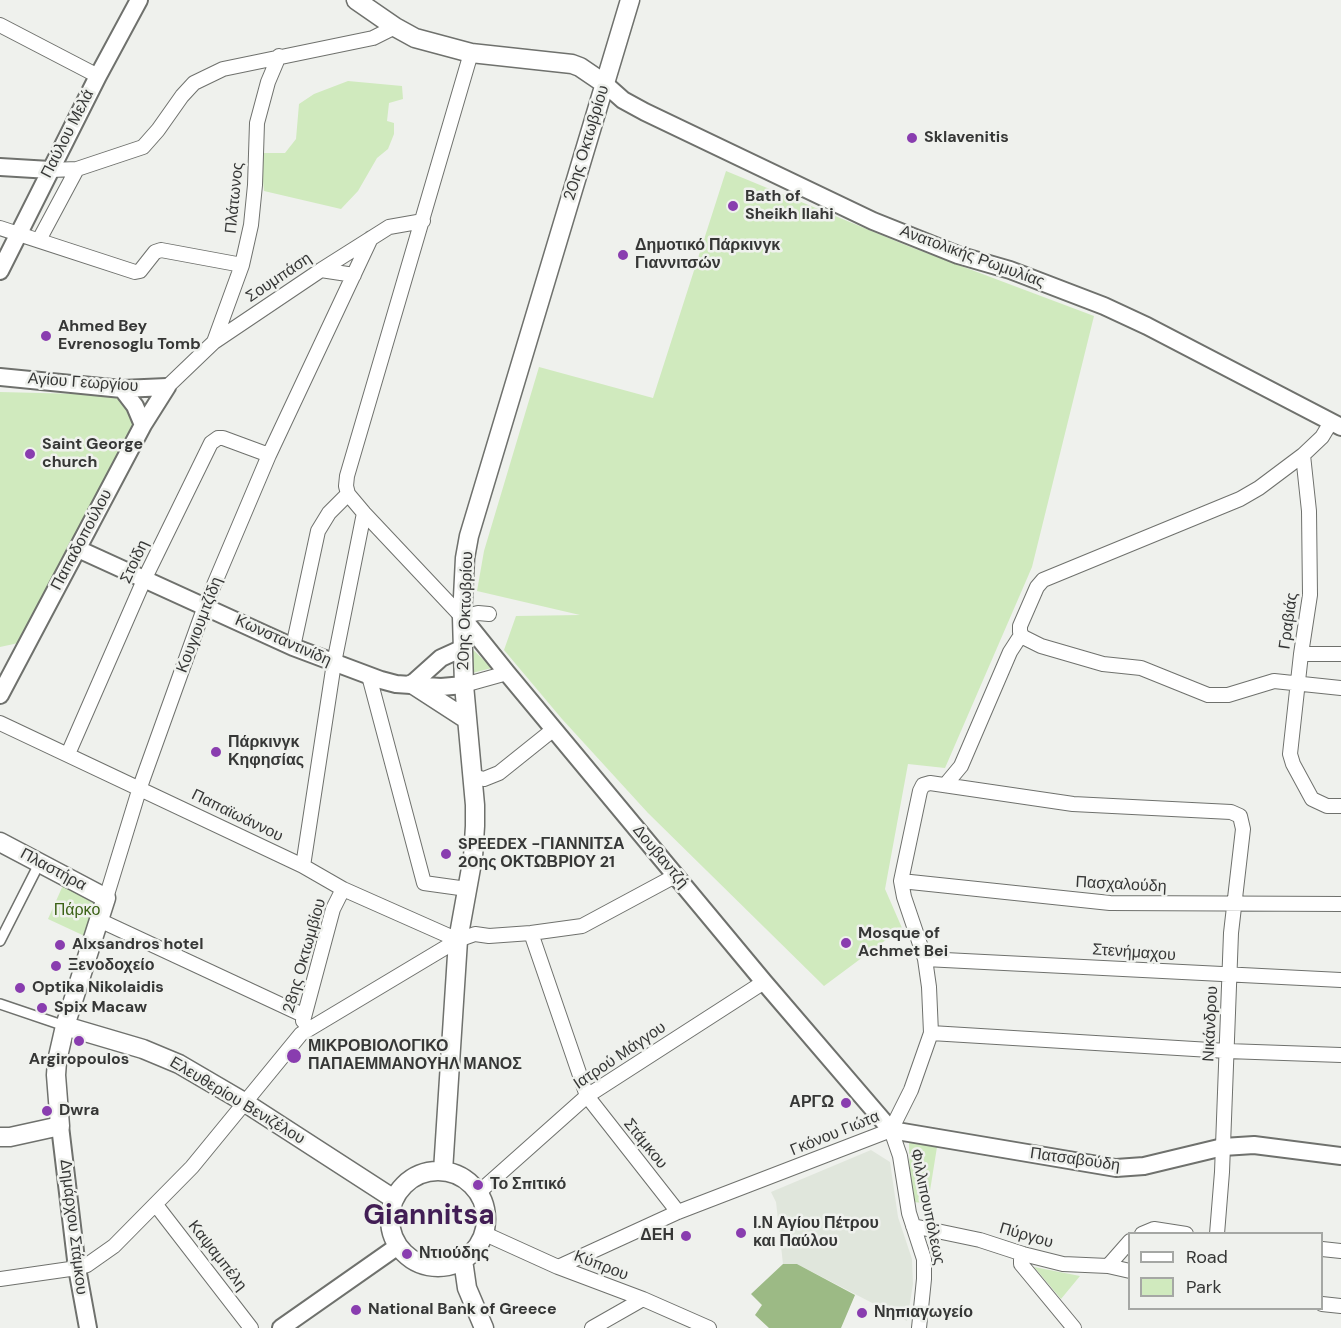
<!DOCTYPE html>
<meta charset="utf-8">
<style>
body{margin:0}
#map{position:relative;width:1341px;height:1328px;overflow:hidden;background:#eff1ed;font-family:"DM Sans",sans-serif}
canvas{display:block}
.legend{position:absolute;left:1128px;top:1232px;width:195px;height:78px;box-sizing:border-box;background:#eff1ed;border:2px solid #a5a7a4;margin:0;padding:8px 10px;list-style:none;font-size:18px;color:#363736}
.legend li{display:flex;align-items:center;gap:12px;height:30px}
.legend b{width:30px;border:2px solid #a5a7a4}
</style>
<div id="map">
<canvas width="1341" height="1328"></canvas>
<ul class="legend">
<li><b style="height:8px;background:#fff"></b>Road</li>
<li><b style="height:16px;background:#d0eabe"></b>Park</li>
</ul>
</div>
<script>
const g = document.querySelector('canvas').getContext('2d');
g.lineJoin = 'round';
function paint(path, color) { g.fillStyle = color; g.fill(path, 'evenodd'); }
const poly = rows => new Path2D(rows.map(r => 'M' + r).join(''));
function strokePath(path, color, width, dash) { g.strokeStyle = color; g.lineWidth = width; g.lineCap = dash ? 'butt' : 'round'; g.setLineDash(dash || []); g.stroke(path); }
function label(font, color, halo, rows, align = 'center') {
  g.font = font + ' "DM Sans",sans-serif'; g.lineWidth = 5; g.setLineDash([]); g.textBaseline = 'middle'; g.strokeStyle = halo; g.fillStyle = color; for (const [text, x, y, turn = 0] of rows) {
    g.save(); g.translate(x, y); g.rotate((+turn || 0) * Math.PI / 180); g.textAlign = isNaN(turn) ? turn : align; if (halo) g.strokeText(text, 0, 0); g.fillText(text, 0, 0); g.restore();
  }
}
const built = poly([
 [871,1150,890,1162,898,1217,912,1259,913,1284,907,1321,797,1264,783,1264,776,1202,771,1192]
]);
const green = poly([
 [348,81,402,86,403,99,389,103,387,121,394,123,394,134,388,149,377,158,358,191,341,209,264,191,260,153,285,153,296,139,299,104,314,94],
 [726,171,908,246,1094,316,1032,567,945,768,908,764,885,889,902,928,824,986,648,813,562,719,504,650,516,616,580,615,477,591,484,551,539,367,653,398],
 [0,392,121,395,138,428,23,642,0,647],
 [466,643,492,668,468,674],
 [64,883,106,904,91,939,48,919],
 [909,1142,937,1147,928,1203,910,1202],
 [1034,1267,1080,1276,1061,1299]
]);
const forest = poly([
 [783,1264,797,1264,855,1295,841,1328,769,1328,755,1315,762,1305,751,1294]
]);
const pedestrian = poly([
 [0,941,39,864],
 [0,1004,65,1026]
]);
const minor = poly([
 [0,25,98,76],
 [471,53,347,476,346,486,348,494,364,513,462,617,478,613,489,614],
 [50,170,77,169,143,147,158,130,182,96,194,83,223,69,373,38,395,27],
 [0,228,135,272,140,271,155,252,161,250,242,265],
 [39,240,77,169],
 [321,270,354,275],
 [214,342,242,265,251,225,255,185,257,123,268,82,279,56],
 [167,387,214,342,321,270,389,227,423,221],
 [1331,422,1322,437,1303,455,1309,511,1310,595,1301,654,1290,754,1293,764,1312,799,1327,806,1341,806],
 [1303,455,1259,488,1240,499,1043,580,1037,587,1020,626,1020,632,1023,637,1041,646,1103,664,1141,668,1208,695,1228,695,1274,681,1341,688],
 [293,647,318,531,329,513,348,494],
 [1301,654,1341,654],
 [369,676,424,883,467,889],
 [464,685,507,673],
 [0,723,303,866,343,889,458,940],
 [68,754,144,580,211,443,218,438,223,438,269,455],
 [472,776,484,779,499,773,554,729],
 [946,784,961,766,1010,652,1021,635],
 [303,866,334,663,364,513],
 [901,881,1110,903,1341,904],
 [106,898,140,787,205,606,269,455,371,238],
 [99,920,303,1015],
 [531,933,587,1096,678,1212],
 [925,959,1341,980],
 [303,1021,333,909,343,889],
 [931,1033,1227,1051,1341,1055],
 [891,1130,900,1156,909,1213,924,1259,924,1279,919,1328],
 [478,1193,587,1096,764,982],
 [156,1205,251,1328],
 [913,1226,980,1240,1023,1254,1063,1264,1108,1266,1130,1271],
 [483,1233,558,1267,643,1299,709,1328],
 [1142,1234,1154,1229,1186,1234],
 [1322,1249,1341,1251],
 [1021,1254,1021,1264,1074,1328],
 [1108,1266,1130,1241],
 [558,1267,678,1212,891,1130,911,1090,931,1033,929,987,925,959,904,897,901,881,920,791,923,785,930,783,1073,804,1231,812,1240,816,1243,829,1231,933,1222,1172,1217,1234],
 [0,1279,77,1268,87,1265,114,1246,192,1167,301,1034,458,940,475,934,489,936,531,933,582,926,675,876],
 [1322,1304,1341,1306],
 [592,1328,643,1299]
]);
const tertiary = poly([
 [605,84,623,100,645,112,873,221,958,255,1010,270,1104,306,1147,326,1341,427],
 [0,167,50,170],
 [0,271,98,76,139,0],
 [0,377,122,389,167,387],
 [122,389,135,406,143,425],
 [78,549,293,647,381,680,396,684,441,687,464,685],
 [462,617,507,673,764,982,891,1130,1116,1168,1144,1166,1223,1147,1254,1145,1341,1156],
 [412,684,441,658,463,648],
 [0,695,143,425,167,387],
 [60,1126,77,1268,88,1328],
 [281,1328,398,1246]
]);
const secondary = poly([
 [356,0,395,27,415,38,471,53,572,64,580,67,605,84],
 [412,684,466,719],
 [0,842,106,898,65,1026,57,1061,56,1075,60,1126,10,1137,0,1137],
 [65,1026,143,1049,179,1064,244,1102,394,1199],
 [443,1171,458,940,473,857,475,826,475,805,464,685,462,617,465,558,469,536,630,0],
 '390 1219a48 48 0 1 1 96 0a48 48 0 1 1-96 0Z',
 [463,1260,467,1288,484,1328]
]);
const markers = [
 [912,138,6,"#893daf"],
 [733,206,6,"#893daf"],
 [623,255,6,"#893daf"],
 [46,336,6,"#893daf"],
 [30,454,6,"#893daf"],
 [216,752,6,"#893daf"],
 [446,854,6,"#893daf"],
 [846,943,6,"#893daf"],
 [60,945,6,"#893daf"],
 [56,966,6,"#893daf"],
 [20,988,6,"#893daf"],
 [42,1008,6,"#893daf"],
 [79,1041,6,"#893daf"],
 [294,1056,8,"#893daf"],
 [846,1103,6,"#893daf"],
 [47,1111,6,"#893daf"],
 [478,1185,6,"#893daf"],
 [741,1233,6,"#893daf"],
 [686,1236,6,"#893daf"],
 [407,1254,6,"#893daf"],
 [356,1310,6,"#893daf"],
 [862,1313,6,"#893daf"]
];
const streetNames = [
 ["Παύλου Μελά",68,134,-63],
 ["20ης Οκτωβρίου",587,143,-73],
 ["Πλάτωνος",235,198,-84],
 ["Ανατολικής Ρωμυλίας",972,257,20],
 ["Σουμπάση",279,278,-34],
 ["Αγίου Γεωργίου",83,383,4],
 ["Παπαδοπούλου",82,540,-62],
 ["Στοίδη",135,562,-65],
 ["20ης Οκτωβρίου",466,611,-88],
 ["Γραβιάς",1289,621,-82],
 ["Κουγιουμτζίδη",200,625,-69],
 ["Κωνσταντινίδη",283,641,24],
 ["Παπαϊωάννου",237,816,26],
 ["Δουβαντζή",660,857,50],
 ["Πλαστήρα",53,870,28],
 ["Πασχαλούδη",1121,885,3],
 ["Στενήμαχου",1134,953,4],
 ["28ης Οκτωμβίου",305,956,-74],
 ["Νικάνδρου",1211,1024,-87],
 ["Ιατρού Μάγγου",620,1056,-34],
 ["Ελευθερίου Βενιζέλου",237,1101,31],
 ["Γκόνου Γιώτα",835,1134,-22],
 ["Στάμκου",645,1144,51],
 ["Πατσαβούδη",1075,1160,8],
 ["Φιλλιπουπόλεως",927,1207,78],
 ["Δημάρχου Στάμκου",73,1227,83],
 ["Πύργου",1026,1236,16],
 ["Καψαμπέλη",217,1256,52],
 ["Κύπρου",601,1266,21]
];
const poiNames = [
 ["Sklavenitis",924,138],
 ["Bath of",745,197],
 ["Sheikh Ilahi",745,215],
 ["Δημοτικό Πάρκινγκ",635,246],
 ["Γιαννιτσών",635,264],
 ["Ahmed Bey",58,327],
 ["Evrenosoglu Tomb",58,345],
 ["Saint George",42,445],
 ["church",42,463],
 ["Πάρκινγκ",228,743],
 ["Κηφησίας",228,761],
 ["SPEEDEX -ΓΙΑΝΝΙΤΣΑ",458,845],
 ["20ης ΟΚΤΩΒΡΙΟΥ 21",458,863],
 ["Mosque of",858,934],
 ["Achmet Bei",858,952],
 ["Alxsandros hotel",72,945],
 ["Ξενοδοχείο",68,966],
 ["Optika Nikolaidis",32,988],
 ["Spix Macaw",54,1008],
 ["ΜΙΚΡΟΒΙΟΛΟΓΙΚΟ",308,1047],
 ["ΠΑΠΑΕΜΜΑΝΟΥΗΛ ΜΑΝΟΣ",308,1065],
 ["Argiropoulos",79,1060,"center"],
 ["ΑΡΓΩ",834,1103,"right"],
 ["Dwra",59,1111],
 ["Το Σπιτικό",490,1185],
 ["Ι.Ν Αγίου Πέτρου",753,1224],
 ["και Παύλου",753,1242],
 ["ΔΕΗ",674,1236,"right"],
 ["Ντιούδης",419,1254],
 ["National Bank of Greece",368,1310],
 ["Νηπιαγωγείο",874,1313]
];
const parkNames = [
 ["Πάρκο",77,911]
];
const townNames = [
 ["Giannitsa",429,1217]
];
paint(built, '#e0e6dc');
paint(green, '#d0eabe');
paint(forest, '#9cba85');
strokePath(pedestrian, '#6f716d', 12);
strokePath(minor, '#6f716d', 16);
strokePath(tertiary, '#6f716d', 20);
strokePath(secondary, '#6f716d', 21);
strokePath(pedestrian, '#fff', 9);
strokePath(minor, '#fff', 14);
strokePath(tertiary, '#fff', 16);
strokePath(secondary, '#fff', 18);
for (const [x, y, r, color] of markers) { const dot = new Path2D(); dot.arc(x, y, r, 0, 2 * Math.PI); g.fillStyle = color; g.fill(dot); strokePath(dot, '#eff1ed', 2); }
label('16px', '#363736', '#eff1ed', streetNames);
label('bold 16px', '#363736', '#eff1ed', poiNames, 'left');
label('16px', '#3c6217', '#eff1ed', parkNames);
label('bold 28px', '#421e55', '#eff1ed', townNames);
</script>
